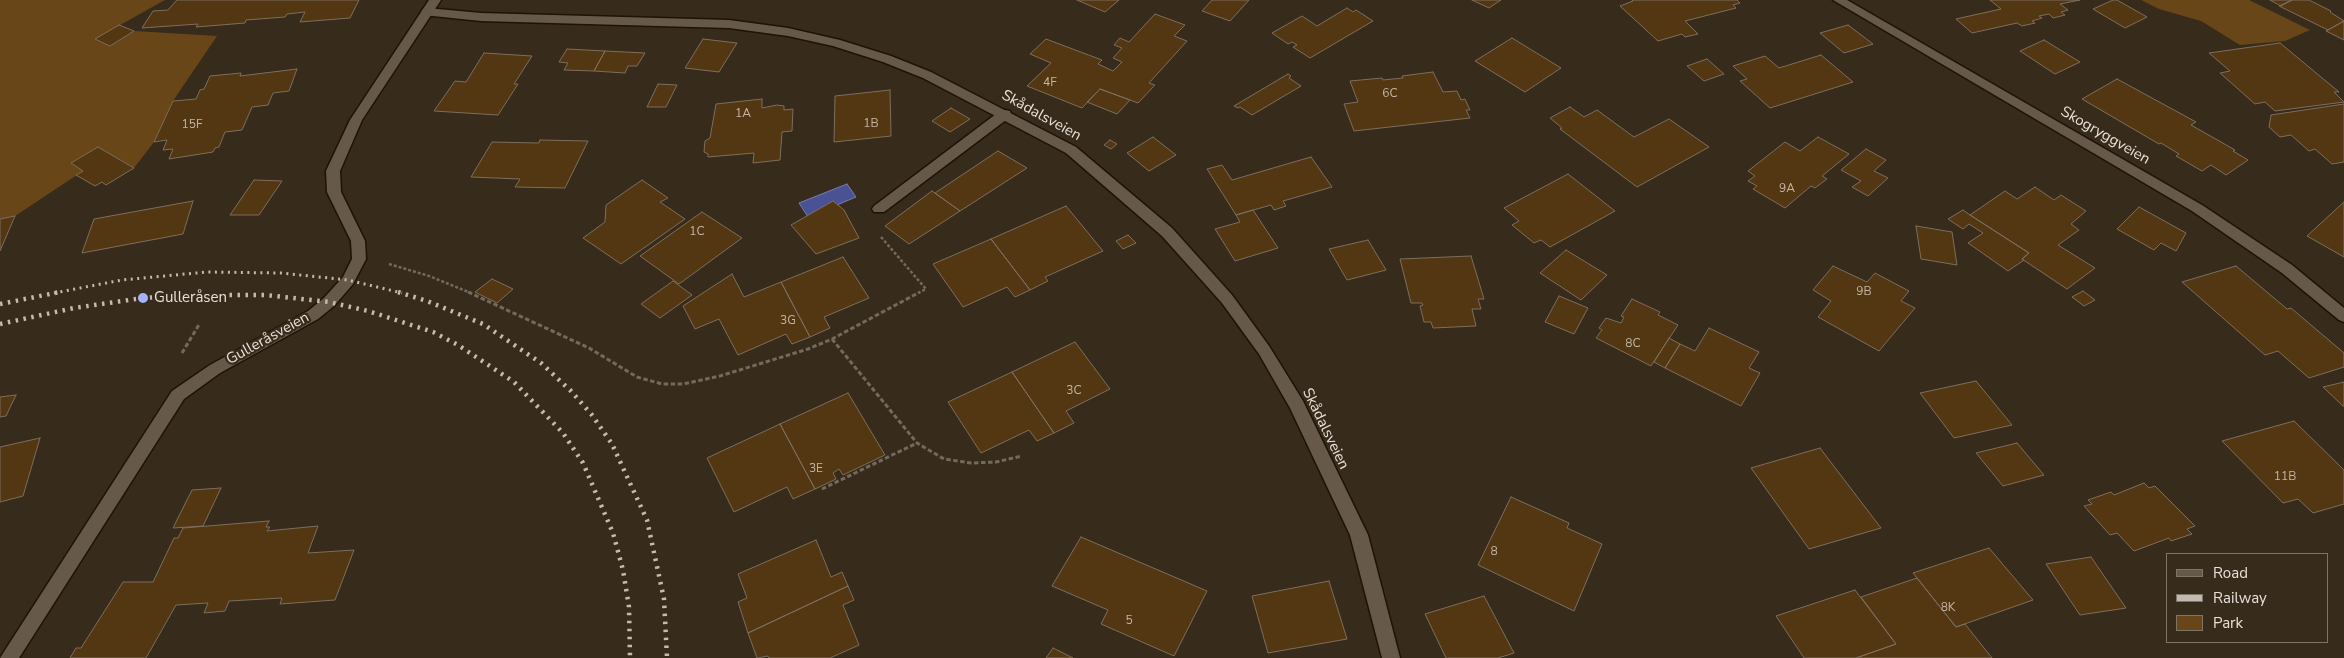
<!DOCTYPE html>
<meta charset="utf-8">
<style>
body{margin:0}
#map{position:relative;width:2344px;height:658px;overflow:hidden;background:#372b1c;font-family:"Nunito Sans",sans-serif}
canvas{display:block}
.legend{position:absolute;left:2166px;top:553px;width:162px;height:90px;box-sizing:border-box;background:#372b1c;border:1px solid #7e7467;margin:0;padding:6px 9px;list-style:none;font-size:15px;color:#e9e1d8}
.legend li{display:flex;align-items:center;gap:10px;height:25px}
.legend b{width:25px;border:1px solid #7e7467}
</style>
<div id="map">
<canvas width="2344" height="658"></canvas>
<ul class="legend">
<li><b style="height:6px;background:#675949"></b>Road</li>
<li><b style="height:6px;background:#c3bab0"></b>Railway</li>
<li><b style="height:14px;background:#684618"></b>Park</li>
</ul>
</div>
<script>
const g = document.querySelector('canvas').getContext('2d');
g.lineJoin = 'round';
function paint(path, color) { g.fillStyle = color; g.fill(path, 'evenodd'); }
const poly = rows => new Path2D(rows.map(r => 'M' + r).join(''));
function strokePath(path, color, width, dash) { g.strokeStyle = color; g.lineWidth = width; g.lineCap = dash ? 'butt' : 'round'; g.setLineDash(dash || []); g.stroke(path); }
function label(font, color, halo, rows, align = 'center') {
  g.font = font + ' "Nunito Sans",sans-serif'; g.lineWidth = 4.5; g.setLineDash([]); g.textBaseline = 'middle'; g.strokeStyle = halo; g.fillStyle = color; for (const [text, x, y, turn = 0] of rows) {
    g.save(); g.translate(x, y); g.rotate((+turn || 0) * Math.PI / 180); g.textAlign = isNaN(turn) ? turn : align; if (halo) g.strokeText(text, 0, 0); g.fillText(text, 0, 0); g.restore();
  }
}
const green = poly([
 [0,0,165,0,95,39,110,46,134,31,217,36,173,101,154,142,134,168,98,147,71,163,83,171,15,216,0,219],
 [2141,0,2249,0,2310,30,2285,41,2240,45,2201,21,2159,9]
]);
const water = poly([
 [847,184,856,197,808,217,799,203,847,184]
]);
const building = poly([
 [177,0,359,0,350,18,300,22,305,12,287,14,285,17,246,20,245,23,196,27,198,24,142,28,153,11,168,10,177,0],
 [1077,0,1119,0,1105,12,1077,0],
 [1212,0,1249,0,1230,21,1202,11,1212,0],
 [1472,0,1501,0,1489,8,1472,0],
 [1632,0,1737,0,1740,3,1733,5,1736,8,1685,21,1698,34,1685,37,1682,34,1658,41,1620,6,1633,1,1632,0],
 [1990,0,2080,0,2060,4,2068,10,2061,12,2065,15,2053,18,2049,14,2039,16,2042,18,2032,21,2035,23,2022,26,2017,23,1972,33,1956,19,2001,9,1990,0],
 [2113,0,2117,0,2147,17,2125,28,2093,9,2113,0],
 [2270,0,2292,0,2281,6,2270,0],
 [2292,0,2309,0,2331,11,2330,12,2344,21,2328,30,2279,6,2292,0],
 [1347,8,1353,12,1356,10,1373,21,1310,58,1293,47,1297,45,1292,42,1288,44,1272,33,1302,16,1317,26,1347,8],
 [1155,14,1185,25,1174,36,1187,41,1149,83,1155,85,1138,103,1100,89,1082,108,1027,86,1051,63,1030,54,1046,39,1102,60,1098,64,1113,71,1122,62,1113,58,1122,48,1114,45,1120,38,1129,42,1155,14],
 [2344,21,2344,40,2326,31,2328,30,2344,21],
 [119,25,134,31,110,46,95,39,119,25],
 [1848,25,1873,44,1844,53,1820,33,1848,25],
 [1512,38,1561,68,1525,92,1475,61,1512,38],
 [703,39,737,43,719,72,685,68,703,39],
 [2044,40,2080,62,2055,74,2020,51,2044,40],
 [2280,43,2339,92,2334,92,2344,102,2275,111,2265,102,2255,104,2220,73,2230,71,2209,53,2280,43],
 [567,49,605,51,594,71,564,70,568,63,559,62,567,49],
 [605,51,645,53,637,66,628,66,625,73,594,71,605,51],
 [484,53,532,56,514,84,518,84,498,115,434,111,455,81,466,82,484,53],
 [1821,55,1853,82,1770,108,1740,81,1747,79,1733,66,1765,56,1779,68,1821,55],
 [1707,59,1724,74,1704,81,1687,66,1707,59],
 [297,69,289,91,273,93,268,105,252,107,242,130,225,132,219,147,215,148,213,152,169,159,173,149,163,150,167,140,154,142,173,101,196,99,200,90,204,89,210,76,241,73,240,76,297,69],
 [1433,72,1443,92,1457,91,1461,100,1465,99,1470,110,1466,110,1470,118,1354,131,1344,104,1358,102,1350,81,1382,78,1383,80,1403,78,1402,76,1433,72],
 [1288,74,1291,76,1289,78,1301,86,1252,115,1240,107,1238,108,1234,106,1288,74],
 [2117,79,2196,122,2191,125,2235,150,2233,151,2248,160,2226,175,2211,165,2202,171,2176,156,2179,154,2161,143,2159,144,2082,99,2117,79],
 [658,84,677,85,666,107,647,107,658,84],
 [1100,89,1130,100,1117,114,1087,102,1100,89],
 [890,90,891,136,834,142,835,96,890,90],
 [762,99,762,108,777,105,784,106,784,110,793,109,792,131,782,132,780,160,753,163,754,153,708,157,708,154,704,152,705,141,710,138,716,104,762,99],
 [2344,104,2344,162,2332,164,2315,149,2309,151,2291,135,2280,137,2269,127,2271,115,2344,104],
 [1570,107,1584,117,1597,110,1634,137,1669,119,1709,147,1637,187,1560,129,1562,128,1550,118,1570,107],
 [951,108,970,119,950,132,932,121,951,108],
 [1153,137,1176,155,1149,171,1127,153,1153,137],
 [1818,137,1849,154,1822,176,1827,179,1815,188,1811,186,1785,208,1753,189,1757,186,1748,181,1755,176,1748,171,1785,142,1800,151,1818,137],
 [540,140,588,141,565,188,515,187,520,179,471,177,492,142,539,143,540,140],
 [1110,140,1117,144,1111,149,1104,145,1110,140],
 [98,147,134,168,106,185,102,182,95,186,76,175,83,171,71,163,98,147],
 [1866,149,1886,160,1874,171,1888,178,1868,196,1852,187,1861,181,1841,170,1866,149],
 [998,151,1027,168,960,211,935,193,998,151],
 [1311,157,1332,187,1283,201,1286,206,1274,210,1271,205,1236,215,1207,169,1222,165,1232,180,1311,157],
 [1568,174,1615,211,1550,247,1541,240,1534,243,1512,225,1519,221,1504,208,1568,174],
 [254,180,282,181,259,215,230,215,254,180],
 [642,180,668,198,660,202,685,219,621,264,583,238,605,222,606,205,642,180],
 [2035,187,2054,200,2061,195,2086,211,2071,224,2079,230,2058,245,2095,268,2067,289,2022,259,2029,253,1970,215,2005,191,2017,199,2035,187],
 [932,191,960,211,909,244,885,226,932,191],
 [193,201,183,234,82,253,94,219,193,201],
 [833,201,844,210,859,238,816,254,791,225,833,201],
 [2344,202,2344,257,2307,236,2344,202],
 [1066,206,1103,251,1045,277,1048,281,1030,290,991,239,1066,206],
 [2139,207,2186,233,2176,251,2161,243,2154,250,2117,229,2139,207],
 [1253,210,1278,248,1235,261,1215,229,1240,222,1236,215,1253,210],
 [1963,210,1970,215,2029,253,2022,259,2024,260,2008,271,1968,243,1983,233,1969,224,1963,229,1948,219,1963,210],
 [702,212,742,238,679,284,640,256,702,212],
 [15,216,0,251,0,219,15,216],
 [1916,226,1952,232,1957,265,1921,259,1916,226],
 [1128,235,1136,243,1123,249,1116,241,1128,235],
 [991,239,1030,290,1015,297,1007,287,963,307,933,264,991,239],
 [1368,240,1386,270,1347,280,1329,249,1368,240],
 [1566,250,1607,275,1581,300,1540,273,1566,250],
 [1471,256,1484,299,1478,299,1481,309,1472,309,1476,326,1433,328,1431,322,1424,322,1420,306,1423,305,1422,303,1411,303,1400,259,1471,256],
 [843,257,869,298,824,317,830,328,810,337,781,282,843,257],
 [1833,266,1867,282,1875,273,1909,291,1901,301,1915,308,1879,351,1818,317,1831,301,1813,290,1833,266],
 [2236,266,2287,309,2291,308,2344,353,2344,367,2309,378,2278,351,2265,355,2182,282,2236,266],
 [732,274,744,297,781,282,810,337,792,344,786,334,738,355,719,319,695,329,683,306,732,274],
 [492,279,513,289,497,303,475,292,492,279],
 [673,281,692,295,660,318,641,304,673,281],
 [2083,291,2095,300,2084,306,2072,297,2083,291],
 [1559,296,1588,308,1574,334,1545,322,1559,296],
 [1632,299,1660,312,1658,315,1678,325,1651,366,1596,338,1602,330,1599,328,1606,318,1621,323,1624,317,1621,316,1632,299],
 [1709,328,1759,352,1749,368,1760,373,1741,406,1665,368,1680,344,1695,351,1709,328],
 [1669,338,1680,344,1665,368,1654,362,1669,338],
 [1075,342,1110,389,1066,411,1074,423,1054,433,1012,372,1075,342],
 [1012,372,1054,433,1037,441,1029,430,981,453,948,402,1012,372],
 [1976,381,2012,425,1954,438,1920,393,1976,381],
 [2344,382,2344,406,2343,406,2323,387,2344,382],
 [848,393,885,455,843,475,839,469,833,473,836,479,815,489,780,424,848,393],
 [16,395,6,416,0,417,0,397,16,395],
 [2294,421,2344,470,2344,504,2313,513,2298,499,2283,503,2222,441,2294,421],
 [780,424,815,489,793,499,787,487,734,512,707,458,780,424],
 [40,438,23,496,0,502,0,447,40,438],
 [2017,443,2044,475,2003,486,1976,453,2017,443],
 [1820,448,1881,528,1809,549,1751,468,1820,448],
 [2144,483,2149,488,2155,486,2195,526,2187,529,2192,534,2171,541,2169,538,2134,551,2117,533,2110,535,2084,506,2092,504,2088,500,2111,492,2114,495,2144,483],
 [221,488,203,526,173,528,192,490,221,488],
 [1511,497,1569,523,1567,528,1602,544,1574,611,1478,565,1511,497],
 [269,521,266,527,270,527,267,531,318,526,308,553,354,550,335,600,280,604,282,598,229,601,225,611,204,613,208,603,176,605,146,658,70,658,76,648,81,648,123,582,153,582,174,538,178,538,183,528,269,521],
 [1081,537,1207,591,1174,656,1101,624,1108,610,1052,586,1081,537],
 [816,540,831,577,842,572,848,586,748,633,738,602,747,598,738,574,816,540],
 [1989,548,2033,600,1956,627,1913,573,1989,548],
 [2091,557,2126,608,2080,615,2046,564,2091,557],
 [1917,578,1956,627,1965,624,1992,658,1856,658,1896,644,1861,597,1917,578],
 [1329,581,1347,639,1268,653,1252,596,1329,581],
 [848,586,854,600,843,605,859,645,830,658,769,658,768,656,757,658,748,633,848,586],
 [1855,590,1896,644,1856,658,1804,658,1776,616,1855,590],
 [1484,596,1514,653,1498,658,1446,658,1425,614,1484,596],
 [1053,648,1073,658,1046,658,1053,648]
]);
const pathFar1 = poly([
 [881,237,926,289,918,293],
 [389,264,429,276,471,293]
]);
const path = poly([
 [468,292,589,348,637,377,662,384,683,384,720,376,808,349,832,339,920,292],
 [832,339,917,443,944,459,971,463,996,462,1022,456],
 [182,353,200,323],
 [822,489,917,443]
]);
const service = poly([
 [1005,110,1010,111,1011,114,1010,117,884,212,874,212,872,209,874,206,1000,111,1005,110]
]);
const minor = poly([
 [1833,0,1847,0,2202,205,2292,265,2344,308,2344,322,2339,320,2282,273,2192,211,1833,0],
 [427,8,481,13,729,20,788,28,840,40,891,56,931,72,1076,147,1172,228,1232,295,1269,346,1303,401,1368,535,1400,658,1382,658,1350,535,1290,408,1259,354,1222,303,1162,236,1066,153,923,78,883,62,833,46,788,36,729,28,481,21,423,15,421,12,423,9,427,8]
]);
const tertiary = poly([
 [429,0,441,0,362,120,340,171,341,192,365,241,366,259,353,284,334,306,318,319,220,373,184,399,19,658,0,658,172,391,210,365,308,311,324,298,343,277,352,259,351,241,327,192,326,171,350,120,429,0]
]);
const railFar1 = poly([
 [54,293,122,280,207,272,281,273,348,280,402,293]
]);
const rail = poly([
 [398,292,427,301,483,324,541,363,571,391,592,415,612,444,647,520,664,599,667,658],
 [0,304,60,292],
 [0,324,74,308,143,298,191,295,266,295,329,302,368,311,433,332,458,345,514,382,563,433,583,463,613,533,623,570,629,607,630,658]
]);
const markers = [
 [143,298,6,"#a4b2fc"]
];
const numberNames = [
 ["4F",1050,83],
 ["6C",1390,94],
 ["1A",743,114],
 ["1B",871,124],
 ["15F",192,125],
 ["9A",1787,189],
 ["1C",697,232],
 ["9B",1864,292],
 ["3G",788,321],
 ["8C",1633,344],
 ["3C",1074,391],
 ["3E",816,469],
 ["11B",2285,477],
 ["8",1494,552],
 ["8K",1948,608],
 ["5",1129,621]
];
const streetNames = [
 ["Skådalsveien",1041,116,29],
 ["Skogryggveien",2105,136,30],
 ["Gulleråsveien",268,339,-29],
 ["Skådalsveien",1325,429,64]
];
const poiNames = [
 ["Gulleråsen",154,298]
];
paint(green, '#684618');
paint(water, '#495294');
strokePath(water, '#797da8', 1);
paint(building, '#523712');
strokePath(building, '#7d6e5e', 1);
strokePath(service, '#1e1306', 3);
strokePath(minor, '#1e1306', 3);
strokePath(tertiary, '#1e1306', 3);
strokePath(pathFar1, '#74695c', 2.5, [3, 2]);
strokePath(path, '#74695c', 3, [4.5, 2.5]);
paint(service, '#675949');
paint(minor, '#675949');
paint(tertiary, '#675949');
strokePath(railFar1, '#c3bab0', 3, [2, 4.5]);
strokePath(rail, '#c3bab0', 4.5, [2.5, 5.5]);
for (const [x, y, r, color] of markers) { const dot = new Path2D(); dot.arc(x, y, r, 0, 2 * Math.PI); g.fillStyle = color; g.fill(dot); strokePath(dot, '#372b1c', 2); }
label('12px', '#c3b6a6', null, numberNames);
label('15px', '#e9e1d8', '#372b1c', streetNames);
label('15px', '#e9e1d8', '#372b1c', poiNames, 'left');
</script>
